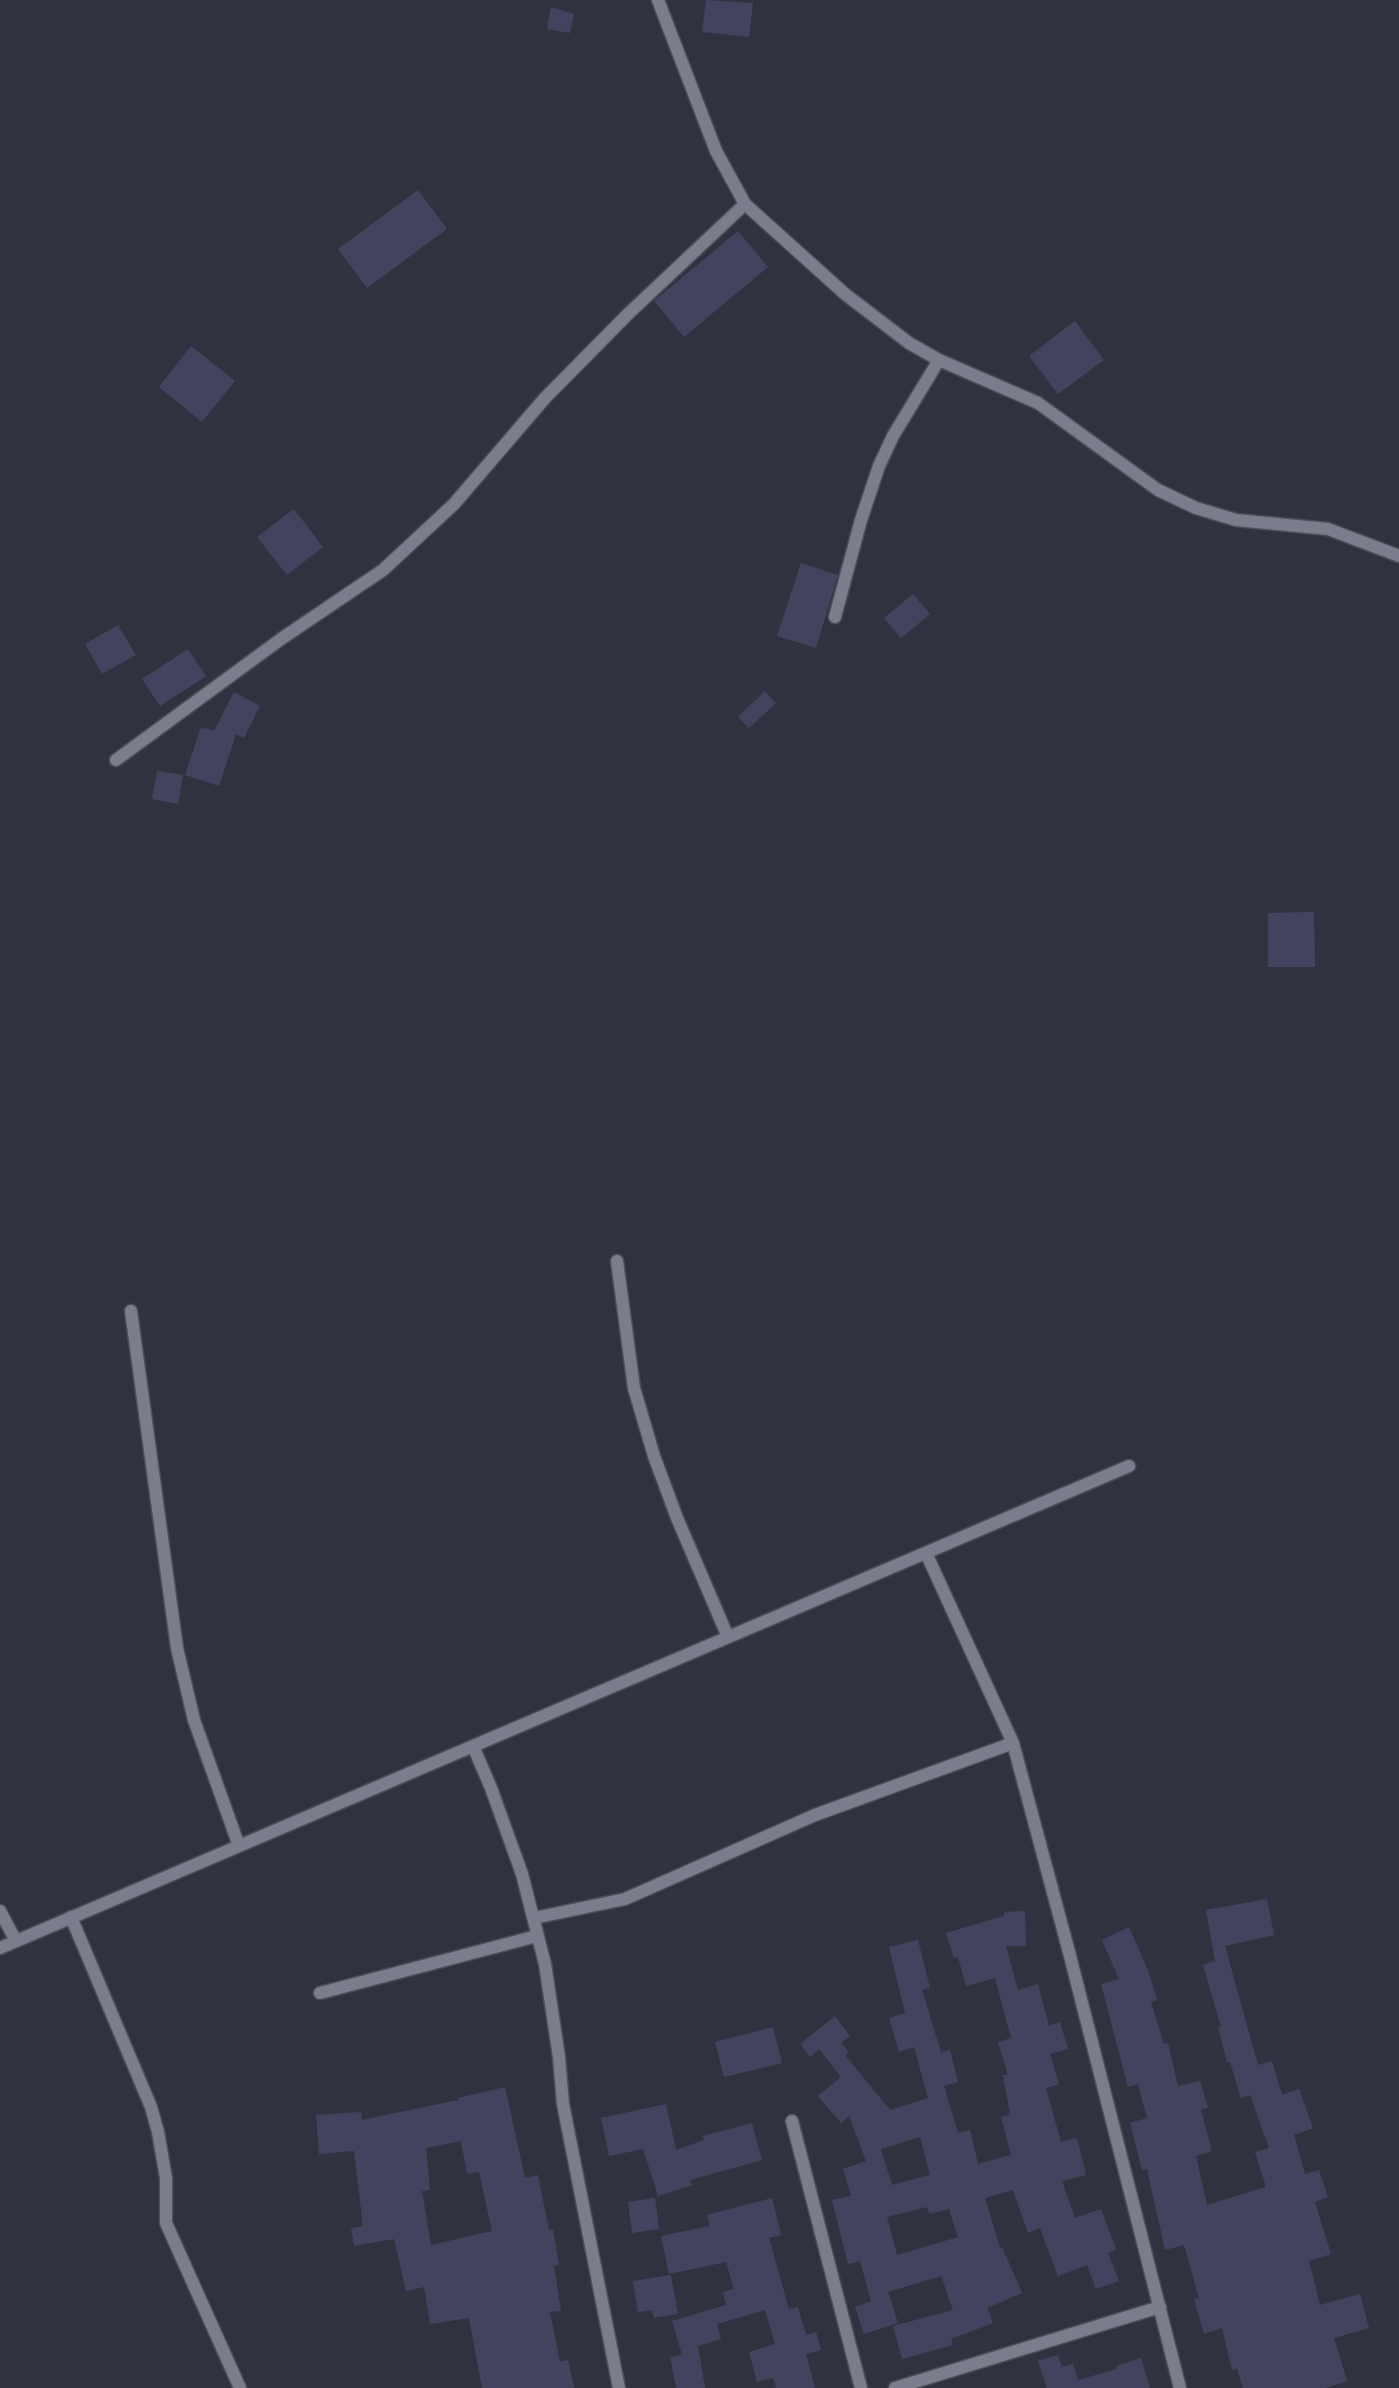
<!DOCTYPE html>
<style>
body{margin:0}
canvas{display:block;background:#303240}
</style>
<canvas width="1399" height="2388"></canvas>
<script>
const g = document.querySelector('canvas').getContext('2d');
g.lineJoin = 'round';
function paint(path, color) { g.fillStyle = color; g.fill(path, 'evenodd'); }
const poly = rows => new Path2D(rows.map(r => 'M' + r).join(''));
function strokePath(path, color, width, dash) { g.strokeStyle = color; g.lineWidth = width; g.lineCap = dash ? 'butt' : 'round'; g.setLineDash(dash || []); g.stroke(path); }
const building = poly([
 [706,0,753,3,749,37,702,32],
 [551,7,574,14,570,33,547,29],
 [418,190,447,229,367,288,338,249],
 [738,231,768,267,684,337,654,301],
 [1075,321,1104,360,1058,394,1029,356],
 [191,346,235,381,202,422,159,387],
 [294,509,323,547,287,575,257,537],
 [801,563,838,575,816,648,777,636],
 [913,594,930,614,901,638,884,618],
 [118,625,136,655,102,674,85,644],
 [188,649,206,676,160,706,142,679],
 [765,691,776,703,749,728,738,717],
 [234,692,260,706,244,738,236,734,219,786,185,775,201,727,214,731],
 [157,771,183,775,178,804,152,799],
 [1314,912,1315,967,1268,967,1268,913],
 [1267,1899,1274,1935,1225,1946,1258,2065,1272,2061,1282,2095,1299,2089,1313,2128,1294,2135,1305,2174,1319,2170,1328,2197,1315,2202,1331,2254,1309,2261,1320,2305,1360,2294,1369,2328,1334,2338,1347,2381,1326,2388,1243,2388,1237,2369,1232,2370,1222,2328,1204,2334,1194,2299,1199,2298,1184,2245,1165,2250,1147,2169,1142,2170,1130,2123,1147,2118,1138,2084,1128,2087,1101,1984,1119,1979,1102,1940,1129,1927,1149,1973,1157,2000,1151,2002,1164,2044,1168,2043,1178,2086,1200,2081,1208,2108,1201,2110,1212,2151,1196,2156,1207,2205,1266,2187,1255,2152,1269,2148,1250,2095,1241,2098,1230,2062,1227,2062,1218,2027,1221,2027,1203,1965,1215,1961,1206,1910],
 [1025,1911,1026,1946,1006,1946,1018,1990,1038,1984,1049,2026,1060,2022,1068,2049,1050,2054,1059,2084,1046,2088,1061,2142,1077,2138,1086,2175,1062,2181,1075,2218,1101,2209,1116,2249,1108,2253,1119,2281,1096,2289,1087,2265,1058,2276,1040,2228,1028,2233,1013,2190,985,2198,1000,2248,1002,2247,1022,2293,987,2308,993,2323,951,2339,953,2345,902,2359,893,2326,953,2310,941,2276,888,2292,898,2323,864,2334,855,2307,871,2301,860,2261,848,2264,832,2200,851,2196,843,2169,866,2161,849,2116,841,2123,818,2096,841,2077,819,2049,810,2057,800,2044,835,2016,850,2036,841,2043,849,2052,845,2055,890,2110,928,2098,914,2047,899,2052,889,2018,905,2013,889,1947,918,1940,930,1988,922,1990,941,2052,950,2050,958,2082,944,2086,958,2133,970,2130,978,2164,1011,2155,1001,2117,1010,2115,1003,2075,1008,2075,998,2042,1011,2038,995,1978,966,1986,958,1957,954,1958,946,1933,1004,1916,1004,1912],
 [920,2137,930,2175,892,2185,881,2149],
 [927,2207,929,2214,949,2209,958,2237,897,2255,887,2217],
 [773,2027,782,2063,724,2077,715,2042],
 [505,2087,525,2178,538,2175,549,2230,553,2230,559,2265,554,2266,561,2311,550,2312,560,2362,568,2360,574,2388,482,2388,469,2318,430,2324,424,2287,406,2291,394,2239,354,2246,351,2228,363,2226,354,2151,319,2154,316,2115,361,2112,362,2120,458,2100,458,2098],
 [461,2141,467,2174,479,2172,492,2231,431,2245,422,2191,430,2190,426,2148],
 [666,2104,676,2150,704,2140,703,2136,752,2123,762,2160,690,2180,692,2185,658,2196,643,2149,609,2156,601,2118],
 [655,2198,659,2229,632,2233,628,2202],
 [772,2198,781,2235,769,2238,789,2309,798,2307,806,2335,816,2332,821,2350,806,2354,815,2388,776,2388,773,2378,757,2382,749,2352,775,2344,765,2310,717,2324,721,2339,698,2346,705,2388,676,2388,670,2357,682,2355,672,2321,726,2305,723,2292,734,2289,726,2262,669,2274,661,2236,710,2226,707,2215],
 [671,2275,678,2314,654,2318,652,2310,638,2312,633,2281],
 [1058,2355,1062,2367,1073,2364,1078,2380,1117,2369,1116,2366,1141,2358,1150,2388,1047,2388,1038,2361]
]);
const minor = poly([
 [658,0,716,151,745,204,845,294,909,343,939,360,1038,403,1158,490,1196,508,1236,520,1328,529,1399,556],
 [835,617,861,520,879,466,893,436,939,360],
 [116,760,281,639,383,570,454,504,545,398,628,314,745,204],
 [617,1261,634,1388,654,1456,677,1518,728,1637],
 [131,1311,177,1648,194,1720,239,1846],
 [926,1553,1013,1743,1069,1952,1180,2388],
 [473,1746,491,1788,522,1874,545,1964,559,2057,563,2104,619,2388],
 [0,1911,16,1941],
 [71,1917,151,2107,158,2132,166,2178,166,2223,240,2388],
 [534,1918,625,1899,815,1815,1013,1743],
 [0,1948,1129,1466],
 [320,1993,537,1936],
 [792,2121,861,2388],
 [895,2388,1160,2307]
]);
paint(building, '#42445f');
strokePath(minor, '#4c4d58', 15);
strokePath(minor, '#7b7d8d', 12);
</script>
